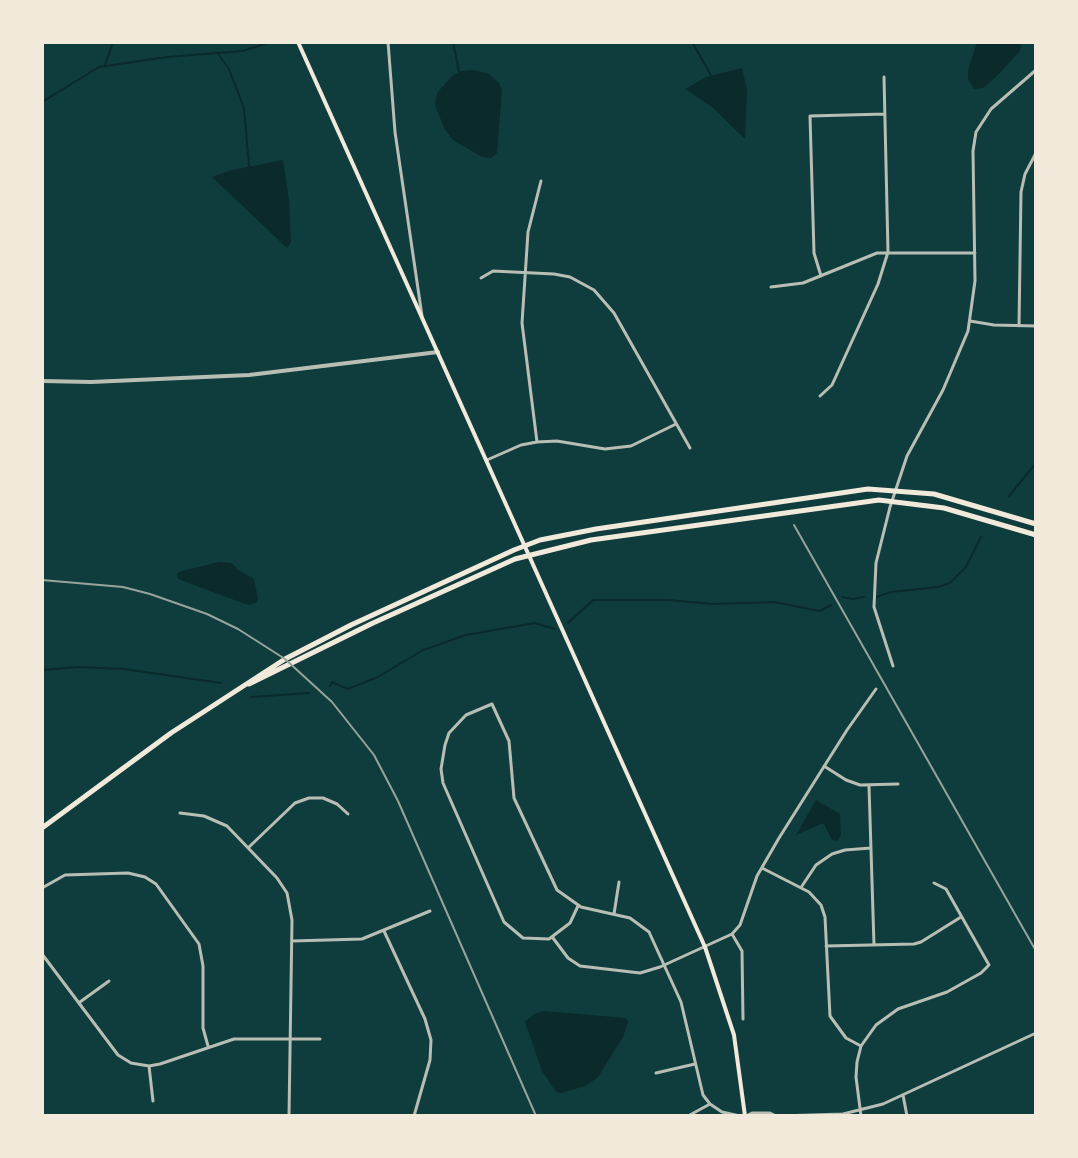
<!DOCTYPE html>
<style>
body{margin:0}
#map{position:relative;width:1078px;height:1158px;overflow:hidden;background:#0f3d3e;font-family:"Times New Roman",serif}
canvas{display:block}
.frame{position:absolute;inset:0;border:44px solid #f1e9da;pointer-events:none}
</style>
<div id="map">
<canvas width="1078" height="1158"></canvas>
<div class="frame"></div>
</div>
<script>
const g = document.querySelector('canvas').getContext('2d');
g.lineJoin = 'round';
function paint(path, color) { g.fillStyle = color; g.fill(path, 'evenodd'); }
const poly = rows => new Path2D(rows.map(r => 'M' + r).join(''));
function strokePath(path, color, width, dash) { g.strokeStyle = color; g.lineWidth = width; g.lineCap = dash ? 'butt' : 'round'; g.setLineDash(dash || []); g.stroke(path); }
const water = poly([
 [977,42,1022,42,1020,51,995,78,983,88,974,89,968,79,968,70],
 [742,68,747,90,745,139,712,107,685,89,706,77],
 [474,70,489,74,499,83,502,89,497,153,491,158,482,157,453,140,444,128,435,105,437,93,452,76,461,71],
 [283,160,289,200,291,242,287,248,212,177,232,170],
 [219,562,232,563,238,570,254,579,258,599,256,603,248,605,178,579,177,573,182,571],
 [816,800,840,814,841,835,838,841,832,840,824,824,821,824,796,835],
 [544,1011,626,1018,628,1022,623,1037,598,1077,585,1086,561,1093,556,1092,542,1071,525,1022,534,1014]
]);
const stream = poly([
 [453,42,459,72],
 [692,42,711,75],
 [219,55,229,69,244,108,249,166],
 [105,65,113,42],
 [42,102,99,67,167,57,243,51,270,42],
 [1009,496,1036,463],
 [842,597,853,599,864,597],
 [877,597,891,592,938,587,950,583,966,567,981,537],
 [568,623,593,600,668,600,713,604,774,602,820,611,831,605],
 [42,670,78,667,124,669,221,683],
 [330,686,332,682,348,689,378,677,423,650,466,635,535,623,555,629],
 [251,697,309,693]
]);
const minor = poly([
 [388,42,395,132,422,316],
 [821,276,814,253,810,116,885,114],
 [481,278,493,271,554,274,570,277,594,290,614,313,690,448],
 [771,287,803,283,877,253,975,253],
 [970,321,994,325,1036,326],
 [1019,326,1021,192,1025,174,1036,153],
 [820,396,832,385,878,284,888,252,884,77],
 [537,442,522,323,528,232,541,181],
 [487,460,521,445,537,442,557,441,605,449,631,446,676,424],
 [893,666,874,607,876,563,890,507,907,456,943,390,968,331,975,281,973,151,976,132,991,109,1036,70],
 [824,766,846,780,860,785,898,784],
 [869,786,874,945],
 [180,813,204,816,227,826,277,878,287,893,292,920,289,1116],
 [249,847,295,803,309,798,323,798,337,804,348,814],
 [762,868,809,892,821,905,825,917,830,1016,846,1038,861,1046],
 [802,886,816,865,832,854,845,850,871,848],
 [42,888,65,875,128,873,145,877,156,884,199,944,203,966,203,1028,208,1046],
 [578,906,570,923,549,939,523,938,504,922,443,783,441,769,445,745,449,733,466,715,492,704,509,741,514,798,557,890,581,907,630,918,649,932,681,1002,703,1095,710,1104,722,1112,740,1116],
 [614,914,619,882],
 [384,931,425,1019,431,1040,430,1060,414,1116],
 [732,934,742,951,743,1019],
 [553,938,568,958,580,966,640,973,660,967,732,934,740,925,757,876,779,838,847,730,876,689],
 [292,941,362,939,430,911],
 [826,946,914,944,921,942,961,917],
 [42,954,118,1055,131,1063,149,1066,160,1064,234,1039,320,1039],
 [80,1002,109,981],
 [149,1066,153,1101],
 [656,1073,695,1064],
 [903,1095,907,1116],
 [688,1116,710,1104],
 [746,1116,752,1113,770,1113,776,1116],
 [779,1116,843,1114,883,1104,1036,1033],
 [861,1116,856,1077,857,1062,861,1046,876,1025,898,1009,947,992,981,973,989,965,946,889,934,883]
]);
const tertiary = poly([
 [42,381,91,382,249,375,438,352]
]);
const secondary = poly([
 [298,42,705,947,734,1035,745,1116]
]);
const trunk = poly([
 [249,684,373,623,515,559,591,540,879,500,944,508,1036,535],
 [42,828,171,733,285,659,351,625,514,550,540,540,596,529,868,489,934,494,1036,524]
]);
const rail = poly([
 [794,525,1036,951],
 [42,580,123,587,150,594,207,614,238,629,285,659,332,702,374,755,398,801,536,1116]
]);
paint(water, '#0a2a2b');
strokePath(stream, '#0a2a2b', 2);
strokePath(minor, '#b8beb3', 3);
strokePath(tertiary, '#b8beb3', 4);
strokePath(secondary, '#f1e9da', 4);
strokePath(trunk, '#f1e9da', 5);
strokePath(rail, '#97a49c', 2);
</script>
